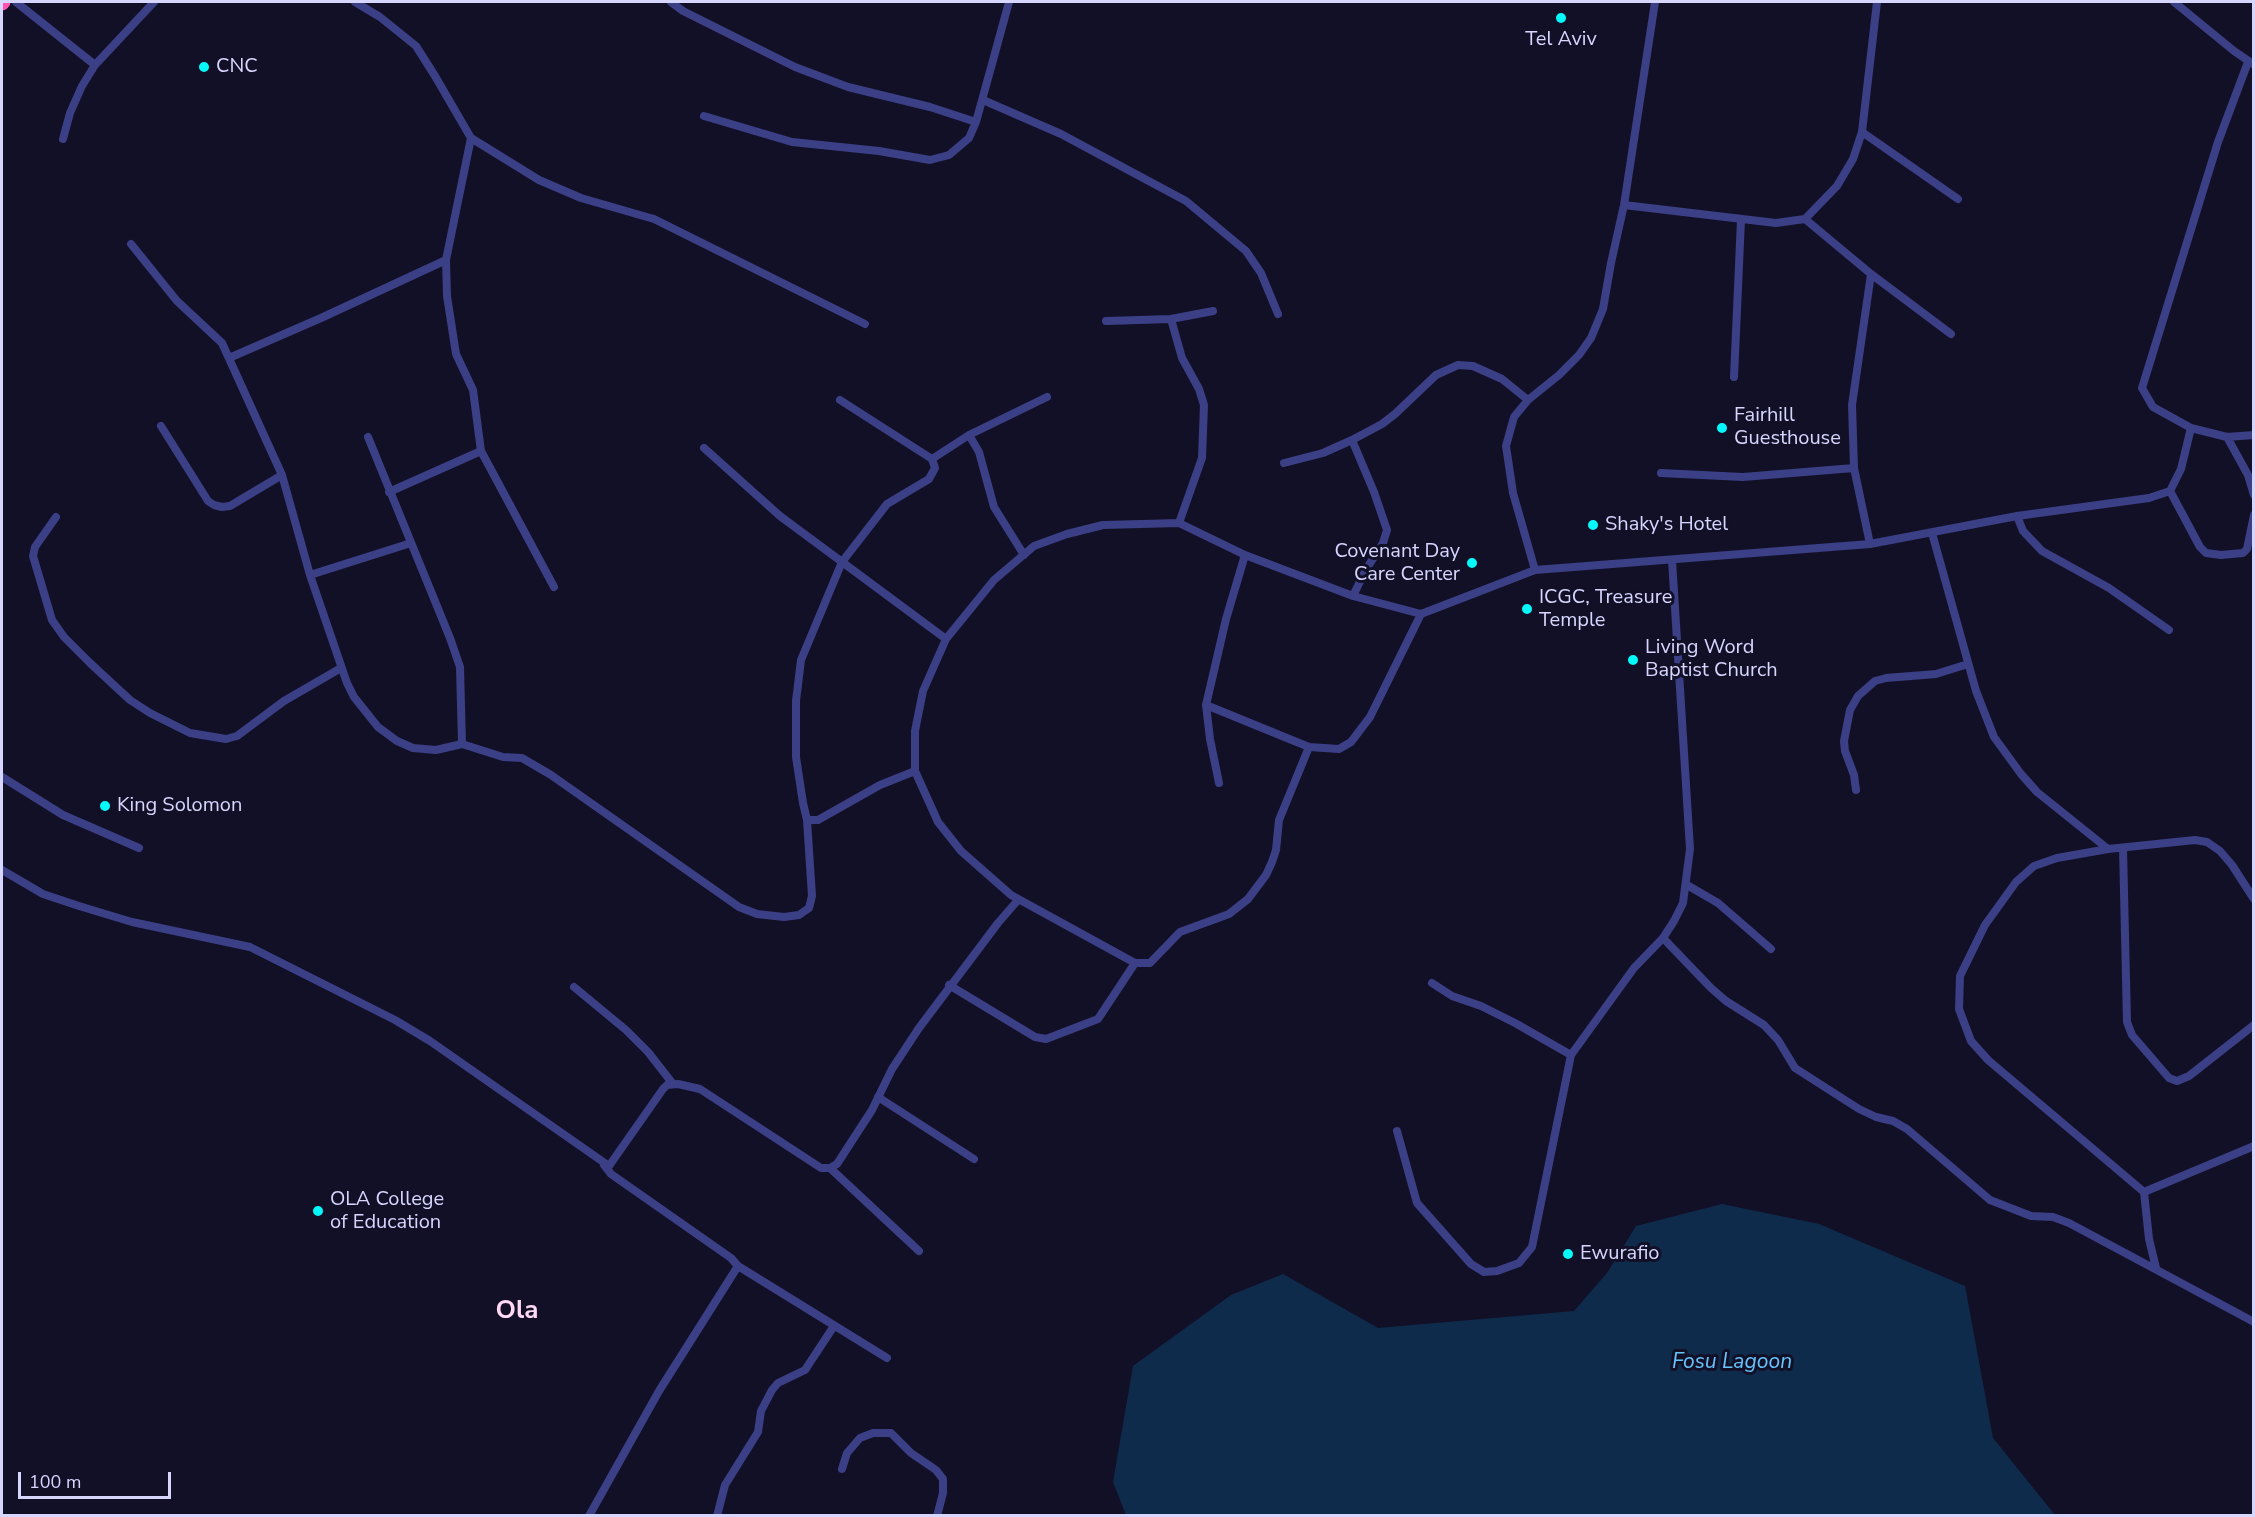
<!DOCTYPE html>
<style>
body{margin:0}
#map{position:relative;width:2255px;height:1517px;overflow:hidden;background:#121027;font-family:"Nunito Sans",sans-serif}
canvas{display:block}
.frame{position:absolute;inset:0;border:3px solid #d7d6ff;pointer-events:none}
.scale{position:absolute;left:18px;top:1472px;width:153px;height:27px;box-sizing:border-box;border:3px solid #d7d6ff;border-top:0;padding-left:8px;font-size:18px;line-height:21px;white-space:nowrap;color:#d7d6ff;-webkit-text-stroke:4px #121027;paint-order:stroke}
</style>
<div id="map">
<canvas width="2255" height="1517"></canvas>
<div class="frame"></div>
<div class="scale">100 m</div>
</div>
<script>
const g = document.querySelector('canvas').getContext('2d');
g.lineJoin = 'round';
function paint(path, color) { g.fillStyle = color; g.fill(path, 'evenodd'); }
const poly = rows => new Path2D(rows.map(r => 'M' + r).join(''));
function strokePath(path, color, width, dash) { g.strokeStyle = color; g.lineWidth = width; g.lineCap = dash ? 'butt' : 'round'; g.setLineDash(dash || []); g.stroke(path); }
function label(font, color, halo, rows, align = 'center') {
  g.font = font + ' "Nunito Sans",sans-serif'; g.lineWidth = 6; g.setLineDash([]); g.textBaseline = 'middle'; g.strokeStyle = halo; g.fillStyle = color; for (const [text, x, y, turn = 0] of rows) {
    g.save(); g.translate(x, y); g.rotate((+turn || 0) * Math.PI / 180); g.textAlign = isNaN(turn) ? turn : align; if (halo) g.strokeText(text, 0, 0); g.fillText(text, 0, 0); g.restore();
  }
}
const water = poly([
 [1722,1204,1819,1224,1965,1286,1993,1438,2055,1515,1126,1515,1113,1482,1133,1366,1231,1295,1283,1274,1378,1328,1574,1311,1607,1273,1636,1226]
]);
const street = poly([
 [16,2,95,65,82,86,70,113,63,139],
 [355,2,380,17,416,46,435,76,471,138,446,260,447,296,456,354,473,390,481,451,554,587],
 [671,2,683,11,795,67,848,87,930,107,976,122],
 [2174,2,2234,51,2253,64],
 [95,65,154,2],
 [983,100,1061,134,1186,201,1246,251,1261,273,1278,314],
 [704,116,792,142,879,151,930,160,949,155,969,138,976,122,1009,2],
 [1862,132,1958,199],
 [471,138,539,180,581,198,654,219,865,324],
 [1624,205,1776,223,1805,219,1837,186,1853,159,1862,132,1877,2],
 [1805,219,1871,274,1951,334],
 [131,244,177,301,222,343,282,475,310,575],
 [1106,321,1171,319],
 [229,358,321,318,446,260],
 [1734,377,1741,220],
 [840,400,932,459,935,468,929,479,887,504,842,562,801,660,796,701,796,757,803,803,807,820,818,820,880,785,915,771],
 [161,426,208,501,214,505,222,507,230,506,282,475],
 [2191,428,2153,407,2142,388,2218,142,2248,62],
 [969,435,979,452,994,507,1024,555],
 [368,437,450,638,460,667,462,744,503,757,522,758,551,775,739,907,757,914,784,917,799,915,809,908,812,896,807,820],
 [2227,437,2248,475,2254,495],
 [1352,440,1382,424,1395,414,1436,375,1458,365,1473,366,1502,379,1528,400],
 [704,448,780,516,946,639],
 [932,459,969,435,1047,397],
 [1284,463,1323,453,1352,440,1374,492,1387,530,1383,543,1365,571,1353,596],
 [1661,473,1743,477,1854,468],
 [2170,491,2200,547,2206,553,2221,555,2243,553,2247,549,2254,515],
 [389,492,481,451],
 [2017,516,2023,531,2042,551,2109,588,2169,630],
 [56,517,35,547,33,556,52,620,64,637,90,663,130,700,150,713,190,733,226,739,237,736,284,701,341,668],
 [1179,523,1202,458,1204,405,1199,389,1182,358,1171,319,1213,311],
 [1932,533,1976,691,1994,737,2021,774,2037,792,2108,849],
 [411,543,310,575,347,683,354,697,378,727,397,741,413,748,436,750,462,744],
 [1870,544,1854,468,1852,405,1871,274],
 [1535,570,1513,493,1506,446,1514,417,1528,400,1559,375,1579,355,1591,338,1603,309,1611,263,1624,205,1655,2],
 [1206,705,1309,747,1339,749,1351,742,1370,717,1421,614],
 [2,777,63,815,139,848],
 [1219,783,1210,739,1206,705,1226,619,1245,555],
 [1856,790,1854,775,1845,751,1844,741,1850,710,1858,696,1875,681,1886,678,1936,674,1968,664],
 [2123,848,2127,1022,2132,1035,2169,1078,2177,1081,2189,1076,2254,1025],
 [2,870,43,894,79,906,132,922,250,947,395,1020,430,1041,609,1166,663,1089,667,1085,678,1084,700,1089,821,1168,830,1168,837,1164,872,1110,892,1069,919,1028,998,923,1018,900],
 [1687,885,1718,903,1771,949],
 [1663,938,1711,988,1726,1001,1764,1025,1778,1040,1795,1068,1859,1109,1876,1117,1893,1121,1907,1129,1990,1200,2031,1216,2053,1217,2069,1223,2254,1322],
 [1135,963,1150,963,1180,932,1229,914,1248,899,1266,875,1272,862,1276,850,1279,820,1309,747],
 [1432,983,1452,996,1481,1006,1515,1023,1571,1055],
 [949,985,1035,1037,1046,1039,1098,1019,1135,963,1011,895,961,851,938,822,915,771,915,731,923,691,946,639,994,580,1034,546,1067,534,1103,525,1179,523,1245,555,1353,596,1421,614,1535,570,1870,544,2017,516,2149,498,2170,491,2181,469,2191,428,2227,437,2254,435],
 [574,987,626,1030,648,1052,673,1084],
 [878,1097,974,1159],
 [1397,1131,1417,1203,1471,1264,1484,1272,1497,1271,1519,1263,1532,1247,1571,1055,1634,968,1663,938,1674,921,1683,903,1690,849,1672,560],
 [604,1165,611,1174,731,1258,738,1266,887,1358],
 [830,1168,919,1251],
 [2144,1192,2254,1146],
 [2156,1268,2149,1239,2144,1192,1988,1060,1971,1041,1959,1009,1960,976,1985,925,2016,882,2034,866,2057,858,2108,849,2195,840,2207,842,2220,851,2232,865,2254,899],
 [842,1469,847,1453,860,1438,873,1433,891,1433,911,1453,936,1470,943,1479,943,1493,937,1516],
 [589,1516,659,1391,738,1266],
 [717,1516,725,1485,758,1432,761,1411,772,1390,778,1383,805,1370,834,1326]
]);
const highway = poly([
 [2,3,3,2]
]);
const markers = [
 [1561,18,6,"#04f9fc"],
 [204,67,6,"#04f9fc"],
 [1722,428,6,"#04f9fc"],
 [1593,525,6,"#04f9fc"],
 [1472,563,6,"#04f9fc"],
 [1527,609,6,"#04f9fc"],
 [1633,660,6,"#04f9fc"],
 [105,806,6,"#04f9fc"],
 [318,1211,6,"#04f9fc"],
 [1568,1254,6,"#04f9fc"]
];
const poiNames = [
 ["Tel Aviv",1561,40,"center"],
 ["CNC",216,67],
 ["Fairhill",1734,416],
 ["Guesthouse",1734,439],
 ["Shaky's Hotel",1605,525],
 ["Covenant Day",1460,552,"right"],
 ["Care Center",1460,575,"right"],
 ["ICGC, Treasure",1539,598],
 ["Temple",1539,621],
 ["Living Word",1645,648],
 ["Baptist Church",1645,671],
 ["King Solomon",117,806],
 ["OLA College",330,1200],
 ["of Education",330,1223],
 ["Ewurafio",1580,1254]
];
const waterNames = [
 ["Fosu Lagoon",1732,1363]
];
const districtNames = [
 ["Ola",517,1312]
];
paint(water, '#0f2b4c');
strokePath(street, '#3b3f85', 8);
strokePath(highway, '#fd52b3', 15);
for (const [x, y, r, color] of markers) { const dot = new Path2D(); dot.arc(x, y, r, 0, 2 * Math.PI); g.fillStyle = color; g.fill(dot); strokePath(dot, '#121027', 2); }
label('20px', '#d7d6ff', '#121027', poiNames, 'left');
label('italic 21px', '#65c4fd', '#121027', waterNames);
label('bold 26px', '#ffd8f4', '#121027', districtNames);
</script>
